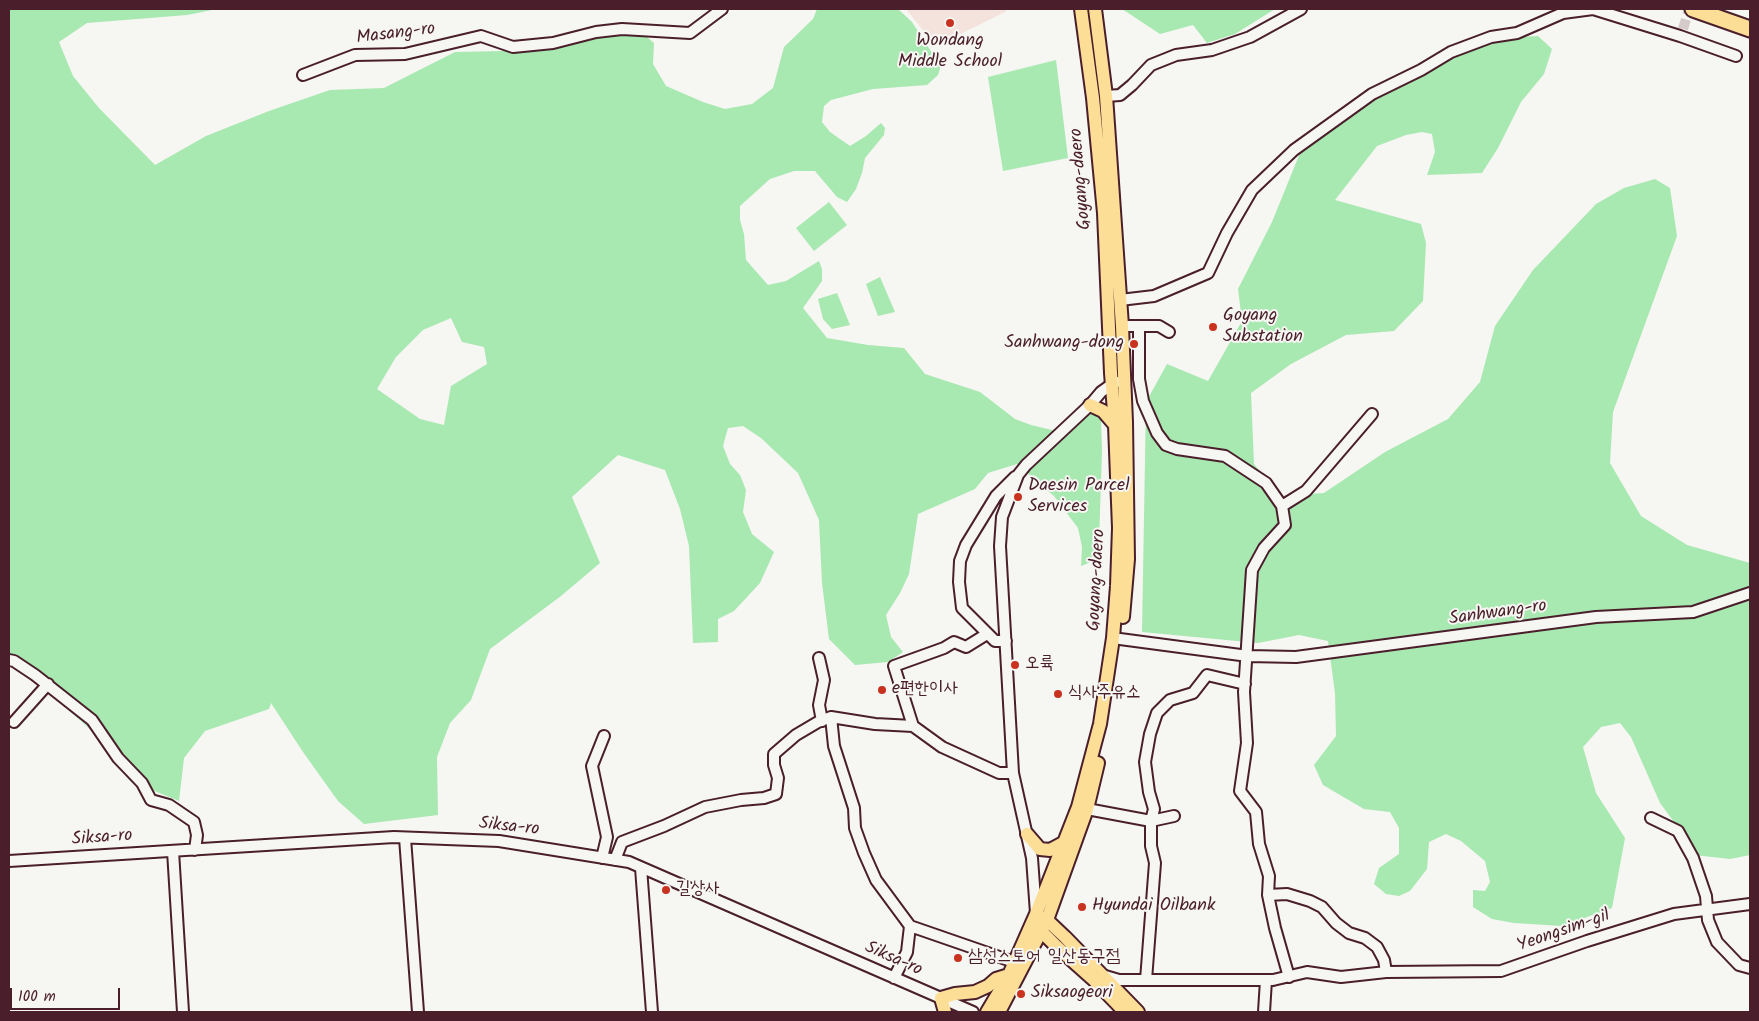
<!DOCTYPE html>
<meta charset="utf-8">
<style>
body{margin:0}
#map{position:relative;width:1759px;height:1021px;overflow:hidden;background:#f6f6f2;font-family:Kalam,sans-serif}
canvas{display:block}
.frame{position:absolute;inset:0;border:10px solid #4a1f2b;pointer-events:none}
.scale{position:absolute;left:10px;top:988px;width:110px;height:22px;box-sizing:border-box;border:2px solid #4a1f2b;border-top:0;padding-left:6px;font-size:15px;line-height:18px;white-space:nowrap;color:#4a1f2b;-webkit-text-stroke:4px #f6f6f2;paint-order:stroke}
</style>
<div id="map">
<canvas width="1759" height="1021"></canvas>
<div class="frame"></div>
<div class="scale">100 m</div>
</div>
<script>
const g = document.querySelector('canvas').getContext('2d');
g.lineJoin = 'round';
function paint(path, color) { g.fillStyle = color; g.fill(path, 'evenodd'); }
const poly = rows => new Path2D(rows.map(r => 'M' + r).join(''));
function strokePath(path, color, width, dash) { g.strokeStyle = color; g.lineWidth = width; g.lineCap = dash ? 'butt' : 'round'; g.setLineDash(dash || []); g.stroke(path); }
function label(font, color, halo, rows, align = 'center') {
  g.font = font + ' Kalam,"Poor Story",sans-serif'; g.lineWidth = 4; g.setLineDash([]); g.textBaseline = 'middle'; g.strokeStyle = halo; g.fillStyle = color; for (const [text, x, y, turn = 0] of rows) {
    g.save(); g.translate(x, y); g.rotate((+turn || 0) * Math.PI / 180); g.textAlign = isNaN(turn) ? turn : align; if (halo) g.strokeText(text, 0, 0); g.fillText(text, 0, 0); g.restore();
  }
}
const built = poly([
 [906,9,1008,9,1005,12,944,42,933,43]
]);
const green = poly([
 [9,9,217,9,187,15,87,23,59,42,73,76,99,108,155,165,206,136,269,111,330,90,384,88,455,52,504,51,555,46,607,35,641,32,654,43,653,64,666,86,703,102,725,109,752,104,773,88,784,47,813,19,817,9,898,9,912,22,934,56,941,65,938,75,927,85,873,89,831,100,824,106,822,122,830,132,850,146,866,136,881,123,885,128,884,135,865,158,862,173,856,189,847,202,837,197,815,171,794,171,770,179,740,206,740,220,744,234,746,260,768,285,786,281,819,261,822,269,822,281,803,308,827,338,868,345,904,348,925,374,980,392,1015,419,1031,425,1060,432,1086,413,1094,414,1101,420,1102,450,1099,542,1096,560,1081,566,1082,547,1078,528,1054,496,1017,464,988,473,975,489,918,514,909,574,900,593,886,615,891,637,903,652,888,662,855,665,829,639,822,583,819,520,798,473,761,438,743,426,728,428,723,446,730,464,740,475,746,490,743,512,752,534,774,552,760,583,734,611,718,619,718,642,693,643,689,546,680,509,665,470,618,455,572,497,600,563,561,596,490,649,471,700,450,723,437,757,438,815,364,824,338,801,303,752,271,703,269,709,205,731,184,758,179,801,130,781,91,730,43,687,9,662],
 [451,318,462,342,484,347,487,364,451,386,444,425,420,419,377,389,396,357,423,330],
 [1122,9,1275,9,1235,34,1207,43,1193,25,1160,34],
 [1538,36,1552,49,1544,74,1521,102,1498,148,1482,173,1427,175,1435,152,1432,134,1422,132,1406,135,1377,146,1335,200,1421,224,1426,243,1423,301,1394,331,1346,335,1291,364,1251,393,1254,464,1280,496,1324,493,1385,452,1448,419,1480,382,1495,326,1533,270,1596,204,1624,188,1655,179,1670,188,1677,236,1613,412,1610,463,1641,516,1687,545,1750,563,1750,855,1730,859,1694,855,1686,838,1660,803,1631,737,1620,723,1601,727,1583,747,1596,793,1625,838,1612,908,1562,926,1514,923,1492,919,1473,907,1473,890,1485,891,1490,882,1485,861,1461,841,1446,834,1429,842,1427,869,1410,891,1399,896,1386,894,1374,884,1379,868,1399,854,1399,828,1390,812,1364,809,1323,785,1314,765,1336,736,1335,693,1328,641,1299,635,1258,643,1142,632,1146,402,1167,364,1208,381,1242,321,1238,289,1272,222,1300,153,1377,96,1477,44,1519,37],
 [1056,60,1068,158,1003,171,988,77],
 [829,202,847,225,814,251,796,228],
 [880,277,895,312,878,316,866,284],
 [837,293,850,325,832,329,823,319,818,299]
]);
const minorTunnel = poly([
 [1683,29,1689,9]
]);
const minor = poly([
 [303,75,355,55,405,54,481,36,513,47,553,43,596,32,622,29,690,33,722,9],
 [1106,96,1120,95,1132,85,1151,65,1176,55,1212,50,1250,37,1301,9],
 [1120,300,1154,296,1208,273,1227,233,1252,190,1294,150,1372,94,1421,70,1451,52,1491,37,1517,33,1563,13,1593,9,1680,36,1736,56],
 [1122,326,1159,326,1169,332],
 [1139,326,1139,379,1143,401,1157,433,1166,445,1177,449,1225,456,1266,483,1282,506,1285,525,1264,548,1252,570,1244,692,1247,743,1240,791,1256,812,1259,844,1269,876,1268,895,1275,928,1289,977],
 [1282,506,1306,491,1372,414],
 [1120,639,1248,656,1296,657,1596,617,1693,612,1750,593],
 [1006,641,995,641,962,608,959,582,960,561,966,545,996,496,1015,477],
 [819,658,824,680,819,705,822,721],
 [9,660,14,661,35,675,92,720,118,758,142,783,151,800,169,805,194,822,197,835,195,850],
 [831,717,834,746,854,808,855,828,864,853,876,880,910,926,907,952,894,978],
 [14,722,48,684],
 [913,726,894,666,944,648,954,642,966,647,987,634],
 [1087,809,1151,821,1174,816],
 [1651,818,1678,831,1693,858,1706,896,1708,920,1717,942,1739,965,1750,968],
 [405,838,418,1012],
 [173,851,183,1012],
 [602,858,607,837,592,766,604,736],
 [615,860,622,842,664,826,705,807,741,800,764,798,776,794,778,778,774,765,774,754,796,735,818,722,831,717,875,724,913,726,942,747,999,773,1013,773],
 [9,861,394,837,499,841,629,862,973,1012],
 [641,868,652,1012],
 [1268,895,1287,894,1310,901,1322,907,1336,923,1349,933,1365,938,1377,947,1384,960,1386,972],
 [1036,913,1032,858,1013,773,1000,546,1002,517,1018,475,1026,465,1090,405,1101,392,1108,387,1117,382],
 [910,926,1014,962],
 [1102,975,1119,980,1273,980,1307,972,1341,977,1386,972,1501,971,1587,941,1674,914,1750,904],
 [1146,980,1155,863,1151,846,1151,821,1154,809,1149,792,1145,762,1150,734,1157,713,1170,700,1193,693,1207,675,1245,684],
 [1264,1012,1266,980]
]);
const major = poly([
 [1095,9,1106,96,1122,326,1126,422,1128,559,1123,617],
 [1090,405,1103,411,1115,425],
 [1027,834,1040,849,1050,850,1063,843],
 [1040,917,1047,920,1065,937,1138,1012],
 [1039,924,1040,930,1057,947,1094,980,1125,1012],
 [945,1012,941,998,955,994,975,992,988,986,996,979,1009,975],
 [987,1012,1009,975,1036,914,1078,807,1100,724,1113,638,1117,586,1119,528,1115,425,1111,373,1104,213,1093,98,1081,9],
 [999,1012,1047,920,1087,809,1098,763]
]);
const highway = poly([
 [1693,9,1750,29]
]);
const markers = [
 [950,23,5,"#c8321e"],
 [1213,327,5,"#c8321e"],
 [1134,344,5,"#c8321e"],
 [1018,497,5,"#c8321e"],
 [1015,665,5,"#c8321e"],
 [882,690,5,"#c8321e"],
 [1058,694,5,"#c8321e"],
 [666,890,5,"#c8321e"],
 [1082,907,5,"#c8321e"],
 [958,958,5,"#c8321e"],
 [1021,994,5,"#c8321e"]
];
const streetNames = [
 ["Masang-ro",396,35,-7],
 ["Goyang-daero",1082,179,-95],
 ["Goyang-daero",1098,580,-87],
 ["Sanhwang-ro",1498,614,-8],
 ["Siksa-ro",509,828,6],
 ["Siksa-ro",102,839,-4],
 ["Yeongsim-gil",1564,932,-19],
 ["Siksa-ro",893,960,24]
];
const poiNames = [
 ["Wondang",950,42,"center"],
 ["Middle School",950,63,"center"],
 ["Goyang",1223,317],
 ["Substation",1223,338],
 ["Sanhwang-dong",1124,344,"right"],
 ["Daesin Parcel",1028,487],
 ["Services",1028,508],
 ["오륙",1025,665],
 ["e편한이사",892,690],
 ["식사주유소",1068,694],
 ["길상사",676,890],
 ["Hyundai Oilbank",1092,907],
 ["삼성스토어 일산동구점",968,958],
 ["Siksaogeori",1031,994]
];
paint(built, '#f4e2dd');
paint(green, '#a8e8b1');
strokePath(minorTunnel, '#d4cbca', 10, [10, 5]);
strokePath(minor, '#4a1f2b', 14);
strokePath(major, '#4a1f2b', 16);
strokePath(highway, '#4a1f2b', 19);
strokePath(minor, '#f6f6f2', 10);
strokePath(major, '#fcde96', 12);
strokePath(highway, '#fcde96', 15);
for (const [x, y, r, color] of markers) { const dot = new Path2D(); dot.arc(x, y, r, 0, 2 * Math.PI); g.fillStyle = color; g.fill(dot); strokePath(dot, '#f6f6f2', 2); }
label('18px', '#4a1f2b', '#f6f6f2', streetNames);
label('18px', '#4a1f2b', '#f6f6f2', poiNames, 'left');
</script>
